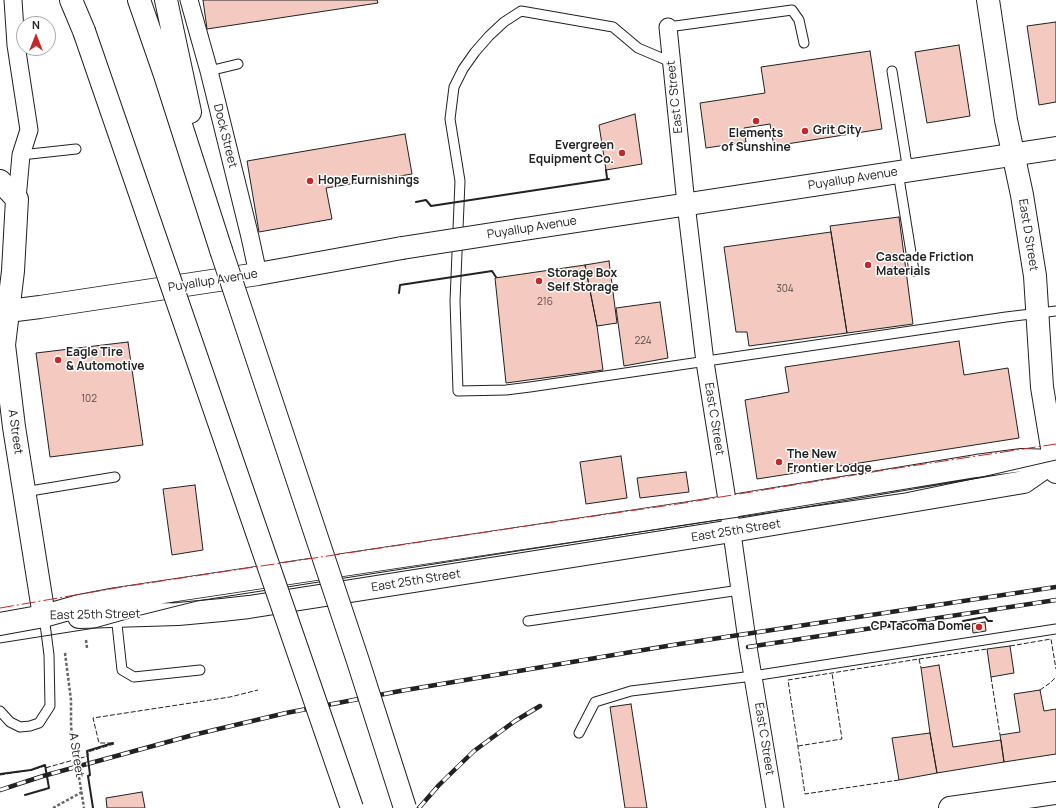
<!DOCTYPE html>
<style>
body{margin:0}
#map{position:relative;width:1056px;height:808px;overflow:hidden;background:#fff;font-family:Manrope,sans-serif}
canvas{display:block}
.north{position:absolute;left:16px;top:16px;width:40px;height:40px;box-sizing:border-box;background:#fff;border:1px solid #a7a7a7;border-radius:50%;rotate:0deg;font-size:11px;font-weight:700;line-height:16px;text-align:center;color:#222}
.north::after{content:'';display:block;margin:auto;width:14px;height:18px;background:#c62828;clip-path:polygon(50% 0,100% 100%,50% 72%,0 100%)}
</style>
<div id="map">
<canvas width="1056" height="808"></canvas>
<div class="north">N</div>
</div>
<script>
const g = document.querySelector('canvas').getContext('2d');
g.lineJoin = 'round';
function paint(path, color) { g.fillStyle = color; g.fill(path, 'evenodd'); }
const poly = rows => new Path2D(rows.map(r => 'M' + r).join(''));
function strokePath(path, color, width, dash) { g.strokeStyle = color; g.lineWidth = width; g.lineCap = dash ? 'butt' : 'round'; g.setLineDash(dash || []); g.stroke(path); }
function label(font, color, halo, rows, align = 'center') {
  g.font = font + ' Manrope,sans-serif'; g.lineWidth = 3; g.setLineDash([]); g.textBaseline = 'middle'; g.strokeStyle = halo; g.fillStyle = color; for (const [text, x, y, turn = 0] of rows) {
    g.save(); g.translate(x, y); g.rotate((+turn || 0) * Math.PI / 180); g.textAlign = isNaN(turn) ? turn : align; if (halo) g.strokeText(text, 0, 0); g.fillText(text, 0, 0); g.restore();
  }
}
const building = poly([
 [203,0,377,0,378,3,207,29,203,0],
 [1056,22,1056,102,1039,105,1027,26,1056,22],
 [959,45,970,116,927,123,915,52,959,45],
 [870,51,882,129,774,146,770,124,744,128,746,142,706,148,700,103,765,93,761,67,870,51],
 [635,114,642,164,606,170,599,125,635,114],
 [405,134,412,174,326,188,332,219,259,232,247,161,405,134],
 [899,217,913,324,847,333,830,226,899,217],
 [831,232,847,333,749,346,747,332,736,332,724,247,831,232],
 [609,261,617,323,597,326,585,265,609,261],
 [585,265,597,326,603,370,506,383,495,278,585,265],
 [660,302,668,358,624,366,616,308,660,302],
 [959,341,964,375,1008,368,1019,438,757,479,745,400,789,392,785,367,959,341],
 [128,342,143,445,50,457,36,353,128,342],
 [621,456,627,498,586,504,580,462,621,456],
 [686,472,689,492,640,498,637,478,686,472],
 [195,485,203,550,172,555,163,489,195,485],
 [985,622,986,631,973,633,972,624,985,622],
 [1010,646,1014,673,991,677,987,649,1010,646],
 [939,665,953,747,1001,740,1004,762,937,773,930,733,921,668,939,665],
 [1040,690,1044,711,1056,709,1056,754,1004,762,1000,735,1020,732,1014,694,1040,690],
 [631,704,647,808,625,808,610,707,631,704],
 [930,733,937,773,899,780,892,738,930,733],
 [142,792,145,808,107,808,106,798,142,792]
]);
const path = poly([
 [86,640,87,648],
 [65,653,71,700,71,727,84,808],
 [53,808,82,792]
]);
const service = poly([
 [668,27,792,10,799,20,804,43],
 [671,62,638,48,613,27,521,11,504,22,489,36,475,52,463,69,454,87,450,119,460,181,455,301,458,391,506,390,530,387,1006,317,1056,311],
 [209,71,238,64],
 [892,71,908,171],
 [21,155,76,149],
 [898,172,914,271],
 [24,492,115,477],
 [116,615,122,670,134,677,200,670],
 [528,621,740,590],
 [0,711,10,722,20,727,30,726,39,723,50,706,49,655,44,616],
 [579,733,595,702,631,691,753,676,1056,629]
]);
const minor = poly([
 [13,0,16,45,29,130,21,155,17,199],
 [189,0,209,71,250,237,258,274],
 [668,27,686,204,705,362,730,519,748,647,775,808]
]);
const tertiary = poly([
 [988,0,1006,120,1022,195,1035,276,1042,387,1056,472],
 [0,181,17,199,13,271,4,345,14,427,44,616],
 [79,617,178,614,222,610,249,607,732,531,1024,482,1054,461],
 [0,624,44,616,79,606,116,599,689,513,976,466,1022,460,1056,461],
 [950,808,1056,793]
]);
const secondary = poly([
 [518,230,1056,148],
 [0,312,40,307,258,274,402,248]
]);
const motorway = poly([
 [71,0,84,31],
 [139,0,165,75,221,250],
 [166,0,190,112]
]);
const tram = poly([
 [0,643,95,628,141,615,197,601,691,524,905,493,982,477,1056,460]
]);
const rail = poly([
 [748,647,1056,600],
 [0,790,43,776,193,735,286,713,400,691,673,645,1056,587],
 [419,808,439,785,474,751,515,721,540,706]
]);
const secondaryBridge = poly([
 [402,248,518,230]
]);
const motorwayBridge = poly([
 [84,31,352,808],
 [221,250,358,661,405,808]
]);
const fence = poly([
 [1010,646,1051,639,1056,669],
 [919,659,987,649],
 [991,677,1000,735],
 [1040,690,1050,683,1056,677],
 [798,746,842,739,832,673],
 [0,775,31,770,45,766,45,768,88,756,88,752,114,744,113,743,99,743,93,718,230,697,258,690],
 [899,780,805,794,788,680,919,659,921,668]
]);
const wall = poly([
 [606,170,607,178],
 [416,202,426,200,431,206,609,179],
 [399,293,400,285,492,271,496,277],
 [963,621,985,617,988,621,992,621],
 [0,774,31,770,45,765,49,788,25,795],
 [93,808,88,776,90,775,87,751,113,743]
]);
const power = poly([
 [0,608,122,587,540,524,684,503,891,469,1056,444]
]);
const markers = [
 [756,121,4,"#c62828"],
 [805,131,4,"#c62828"],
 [622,153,4,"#c62828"],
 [310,181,4,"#c62828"],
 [868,265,4,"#c62828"],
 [539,281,4,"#c62828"],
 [58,360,4,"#c62828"],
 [779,462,4,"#c62828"],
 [979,627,4,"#c62828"]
];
const numberNames = [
 ["304",785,289],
 ["216",545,302],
 ["224",643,341],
 ["102",89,399]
];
const streetNames = [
 ["East C Street",675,97,-96],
 ["Dock Street",225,136,76],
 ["Puyallup Avenue",853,179,-9],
 ["Puyallup Avenue",532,228,-9],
 ["East D Street",1028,235,81],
 ["Puyallup Avenue",213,281,-9],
 ["East C Street",714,419,81],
 ["A Street",15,432,82],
 ["East 25th Street",736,531,-9],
 ["East 25th Street",416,581,-9],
 ["East 25th Street",95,615,-1],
 ["East C Street",764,739,81],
 ["A Street",76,755,81]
];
const poiNames = [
 ["Grit City",813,131],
 ["Elements",756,134,"center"],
 ["of Sunshine",756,148,"center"],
 ["Evergreen",614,146,"right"],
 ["Equipment Co.",614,160,"right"],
 ["Hope Furnishings",318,181],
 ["Cascade Friction",876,258],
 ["Materials",876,272],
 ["Storage Box",547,274],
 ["Self Storage",547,288],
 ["Eagle Tire",66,353],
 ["& Automotive",66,367],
 ["The New",787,455],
 ["Frontier Lodge",787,469],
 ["CP Tacoma Dome",971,627,"right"]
];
paint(building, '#f3c9c0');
strokePath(building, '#222', 1);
strokePath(service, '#222', 11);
strokePath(minor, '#222', 19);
strokePath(tertiary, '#222', 24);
strokePath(secondary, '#222', 24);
strokePath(motorway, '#222', 24);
strokePath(path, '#646464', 2.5, [3, 2]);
strokePath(service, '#fff', 9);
strokePath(minor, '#fff', 17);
strokePath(tertiary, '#fff', 22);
strokePath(secondary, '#fff', 22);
strokePath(motorway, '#fff', 22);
strokePath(tram, '#222', 1);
strokePath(rail, '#222', 4.5);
strokePath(rail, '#fff', 3, [9]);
strokePath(secondaryBridge, '#222', 24, []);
strokePath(motorwayBridge, '#222', 24, []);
strokePath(secondaryBridge, '#fff', 22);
strokePath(motorwayBridge, '#fff', 22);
strokePath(fence, '#222', 1, [5, 2]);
strokePath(wall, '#222', 2);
strokePath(power, '#c62828', 1, [14, 3, 2, 3]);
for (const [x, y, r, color] of markers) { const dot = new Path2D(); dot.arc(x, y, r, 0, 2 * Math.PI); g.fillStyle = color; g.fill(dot); strokePath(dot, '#fff', 1.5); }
label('10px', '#564c4a', null, numberNames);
label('12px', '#222', '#fff', streetNames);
label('bold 12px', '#222', '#fff', poiNames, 'left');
</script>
